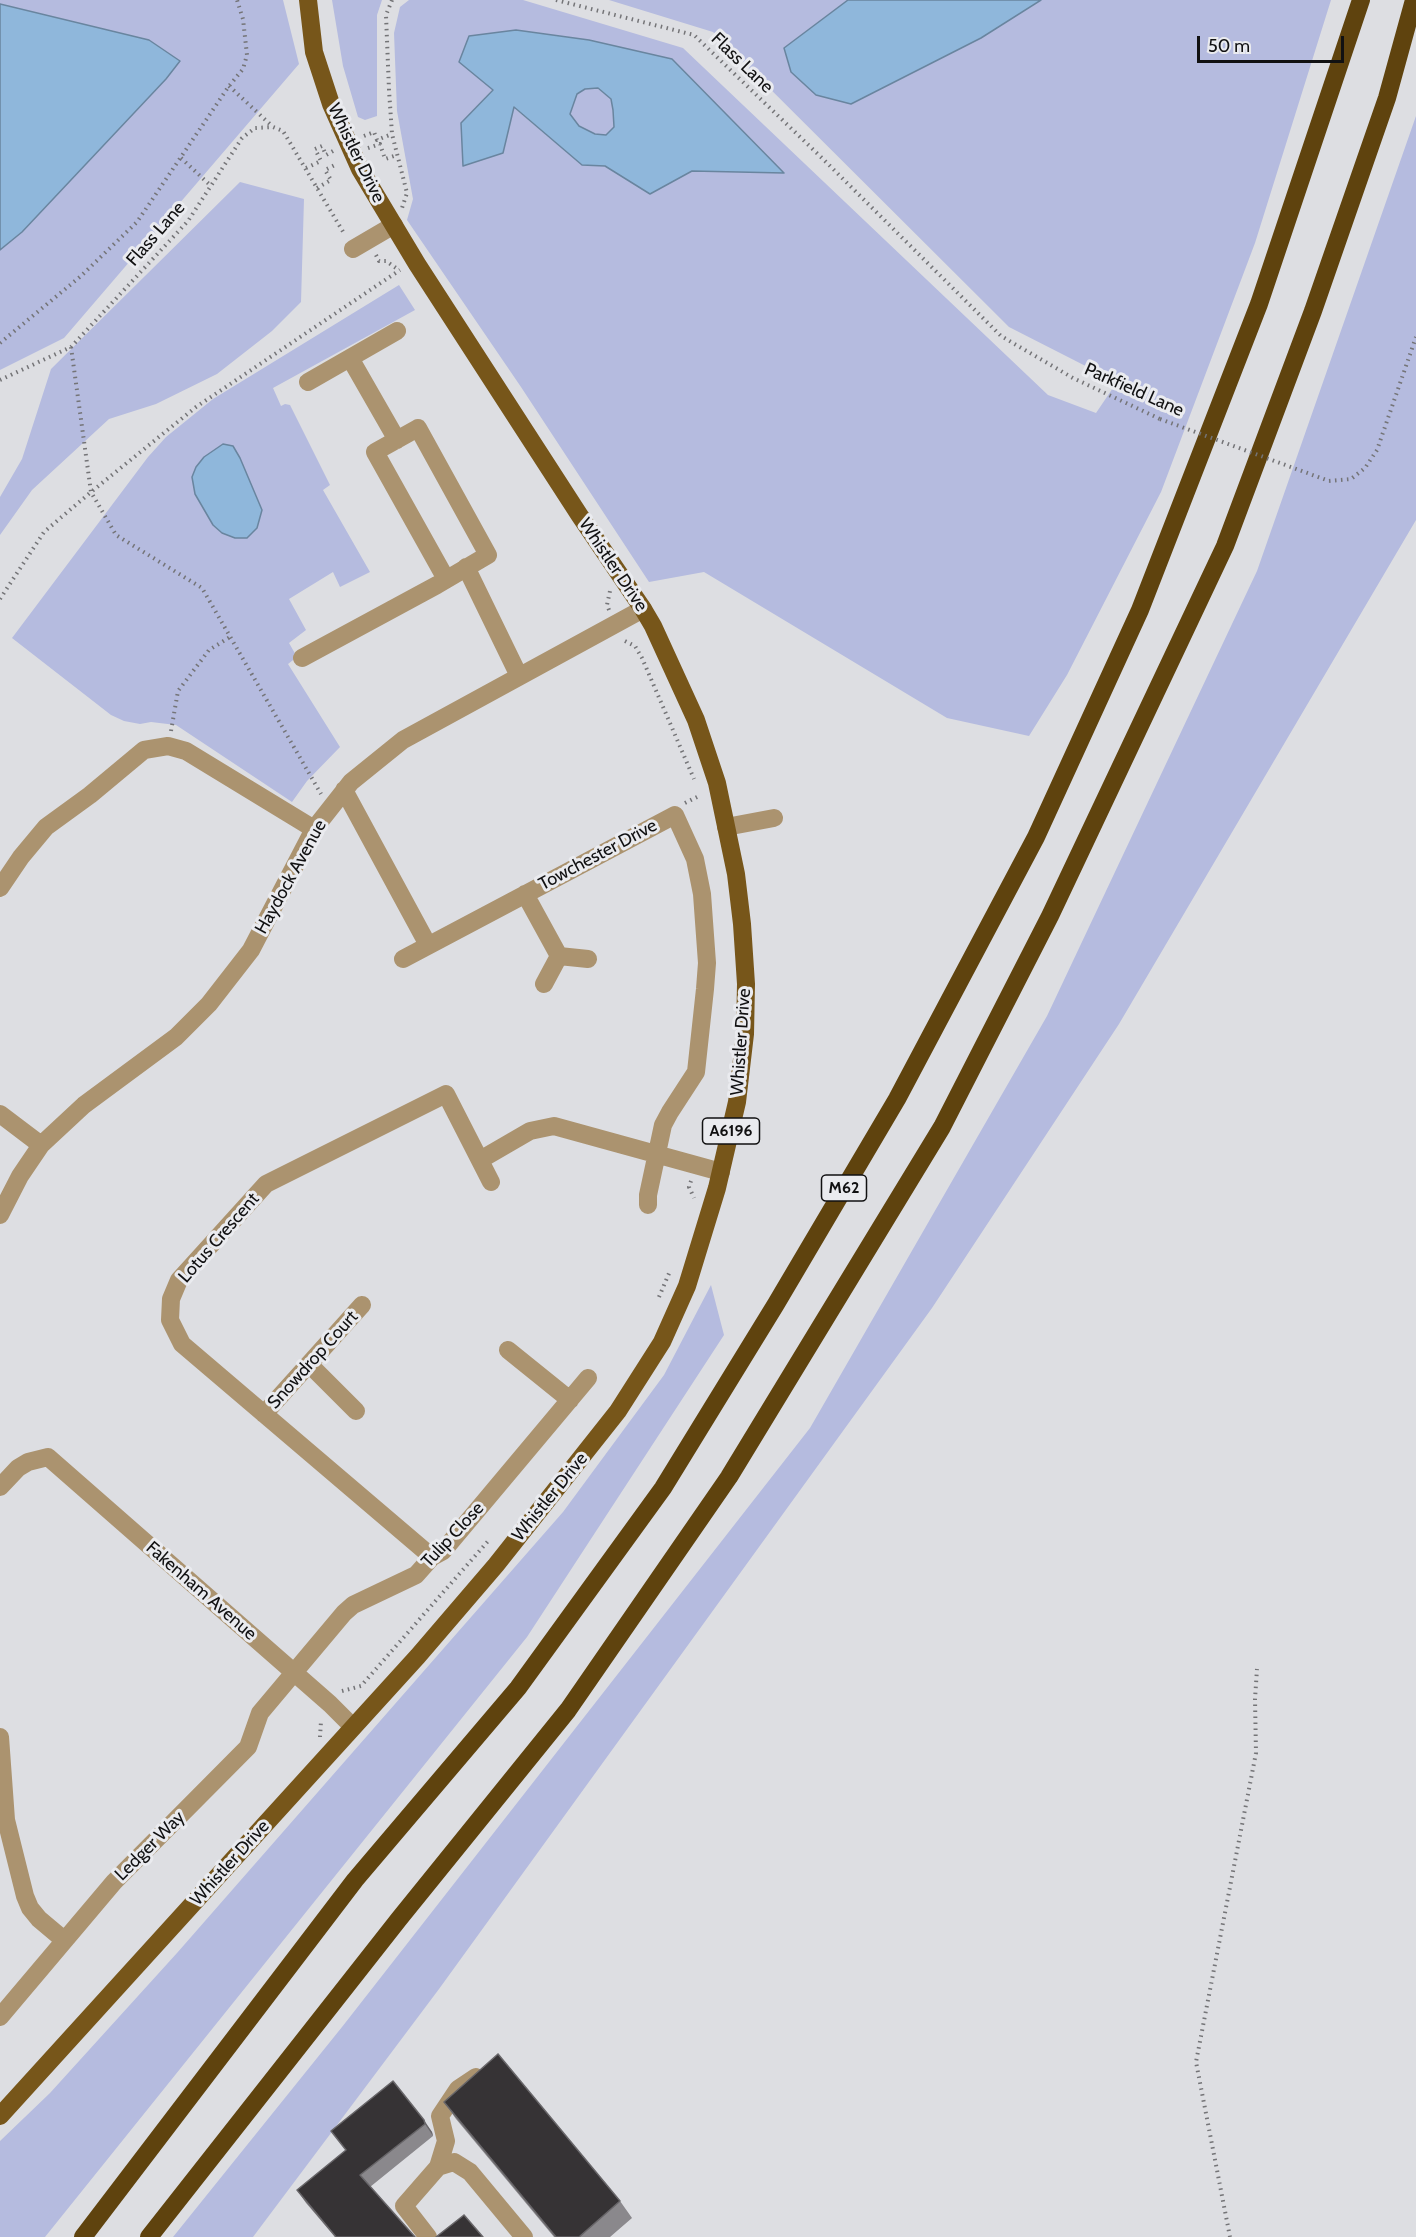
<!DOCTYPE html>
<style>
body{margin:0}
#map{position:relative;width:1416px;height:2237px;overflow:hidden;background:#dddee2;font-family:Cabin,sans-serif}
canvas{display:block}
.scale{position:absolute;left:1197px;top:36px;width:147px;height:27px;box-sizing:border-box;border:3px solid #111112;border-top:0;padding-left:8px;font-size:18px;line-height:21px;white-space:nowrap;color:#111112;-webkit-text-stroke:4px #eaebef;paint-order:stroke}
</style>
<div id="map">
<canvas width="1416" height="2237"></canvas>
<div class="scale">50 m</div>
</div>
<script>
const g = document.querySelector('canvas').getContext('2d');
g.lineJoin = 'round';
function paint(path, color) { g.fillStyle = color; g.fill(path, 'evenodd'); }
const poly = rows => new Path2D(rows.map(r => 'M' + r).join(''));
function strokePath(path, color, width, dash) { g.strokeStyle = color; g.lineWidth = width; g.lineCap = dash ? 'butt' : 'round'; g.setLineDash(dash || []); g.stroke(path); }
function label(font, color, halo, rows, align = 'center') {
  g.font = font + ' Cabin,sans-serif'; g.lineWidth = 6; g.setLineDash([]); g.textBaseline = 'middle'; g.strokeStyle = halo; g.fillStyle = color; for (const [text, x, y, turn = 0] of rows) {
    g.save(); g.translate(x, y); g.rotate((+turn || 0) * Math.PI / 180); g.textAlign = isNaN(turn) ? turn : align; if (halo) g.strokeText(text, 0, 0); g.fillText(text, 0, 0); g.restore();
  }
}
const green = poly([
 [0,0,283,0,299,64,64,338,0,370,0,250,22,232,166,79,180,61,149,40,0,4],
 [332,0,382,0,377,15,377,116,365,120,358,117,343,66],
 [409,0,523,0,683,48,1048,395,1096,413,1117,382,1009,327,713,32,609,0,848,0,784,49,981,38,1041,0,1331,0,1255,243,1161,492,1067,675,1029,736,947,718,704,572,649,582,521,387,407,220,413,199,397,111,394,33,400,7],
 [516,30,589,40,672,59,783,172,692,171,650,194,605,166,582,165,513,107,461,123,493,89],
 [597,88,611,99,613,110,614,127,606,135,595,134,579,126,569,114,577,94,585,89],
 [1416,116,1416,520,1119,1024,932,1308,439,1989,253,2237,173,2237,342,2027,810,1428,1047,1016,1257,571],
 [240,182,304,199,301,302,272,331,217,374,156,404,109,419,32,490,0,535,0,497,22,459,51,369],
 [399,285,415,310,273,388,281,406,285,404,290,405,330,485,323,490,370,572,340,587,333,572,289,599,306,630,289,643,297,657,288,664,340,747,307,781,292,802,176,725,151,722,140,724,124,721,111,715,12,638,148,457,166,437,213,399],
 [255,493,262,510,235,538,222,533,213,525],
 [711,1285,724,1335,527,1637,45,2237,0,2237,0,2141,50,2093,177,1953,563,1512,664,1375]
]);
const water = poly([
 [848,0,1041,0,981,38,851,104,816,95,791,72,784,48,848,0],
 [0,4,149,40,180,61,166,79,22,232,0,250,0,4],
 [516,30,589,40,672,59,784,173,692,171,650,194,605,166,582,165,514,107,503,153,463,166,461,123,493,90,459,62,469,36,516,30],
 [598,88,611,99,613,110,614,127,606,135,595,134,579,126,570,114,577,94,585,89,598,88],
 [223,444,233,446,240,458,262,510,257,528,247,538,235,538,222,533,213,525,195,494,192,477,196,467,204,457,223,444]
]);
const path = poly([
 [392,0,386,15,389,90,392,134,407,193,402,208],
 [556,0,694,35,823,159,1001,336,1073,378,1160,419],
 [229,86,272,126],
 [364,136,374,132,377,140,392,134],
 [368,148,380,144,385,159,397,155],
 [181,158,211,186],
 [306,168,321,161,315,149,322,146,326,155,333,151],
 [317,188,331,180,325,170,337,164],
 [376,255,379,261,386,261,396,268],
 [0,343,81,276,137,222,229,86,243,69,247,55,243,19,237,0],
 [71,347,91,492,116,535,202,588,321,794],
 [0,380,71,347,188,221,242,138,255,128,273,127,283,131,345,235],
 [1329,481,1351,479,1365,468,1377,450,1416,337],
 [0,599,44,532,91,492,196,407,400,270],
 [609,610,607,605,610,591],
 [625,641,635,646,642,658,694,779],
 [171,731,178,691,209,650,230,637],
 [685,803,701,795],
 [691,1181,689,1187,694,1198],
 [659,1297,670,1271],
 [342,1691,361,1686,489,1540],
 [320,1737,321,1721],
 [1230,2237,1196,2062,1256,1753,1255,1699,1257,1669]
]);
const minor = poly([
 [353,249,394,225],
 [350,358,397,440],
 [308,382,397,331],
 [466,567,519,676],
 [302,658,437,585,488,555,418,428,375,452,446,579],
 [344,790,428,945],
 [726,827,774,818],
 [0,888,21,857,46,827,90,795,144,750,168,746,186,751,314,829],
 [525,894,559,956],
 [403,959,675,815,695,859,702,894,707,963,705,989,696,1072,670,1112,663,1125,648,1195,648,1205],
 [544,984,559,956,588,959],
 [0,1114,41,1145],
 [480,1160,530,1131,554,1126,721,1172],
 [0,1215,20,1176,41,1145,84,1105,176,1037,209,1004,251,950,314,829,351,782,403,740,643,609],
 [508,1350,570,1400],
 [309,1364,356,1411],
 [264,1414,362,1305],
 [0,1487,18,1468,28,1462,48,1457,330,1704,353,1727],
 [432,1557,182,1344,170,1320,171,1299,179,1280,266,1184,446,1094,491,1182],
 [0,1737,6,1820,25,1896,30,1908,39,1919,64,1940],
 [0,2017,114,1882,248,1747,260,1713,344,1613,353,1605,416,1575,432,1557,443,1551,588,1378],
 [438,2167,454,2162,470,2172,524,2237],
 [428,2237,404,2206,438,2167,446,2141,440,2116,458,2089,476,2077]
]);
const major = poly([
 [0,2116,418,1656,496,1565,618,1411,662,1342,687,1286,717,1188,737,1102,745,1034,746,984,742,924,736,874,717,783,696,720,653,626,643,609,580,516,417,264,360,169,331,104,314,52,308,0]
]);
const highway = poly([
 [83,2237,355,1880,518,1688,663,1488,776,1304,897,1099,1036,837,1140,610,1259,304,1361,0],
 [149,2237,399,1919,568,1710,729,1477,942,1127,1050,916,1225,546,1313,311,1387,98,1414,0]
]);
const pathBridge = poly([
 [1160,419,1329,481]
]);
const wall = poly([
 [393,2081,432,2132,433,2136,370,2187,415,2237,335,2237,306,2203,297,2190,346,2150,331,2131],
 [444,2102,620,2201,632,2218,610,2237,554,2237,456,2119]
]);
const shadedWall = poly([
 [424,2120,432,2132,433,2136,425,2124]
]);
const building = poly([
 [498,2054,620,2201,579,2237,556,2237,444,2102,498,2054],
 [393,2081,424,2120,425,2124,360,2175,415,2237,336,2237,297,2190,346,2150,331,2131,393,2081],
 [464,2215,483,2237,436,2237,464,2215]
]);
const shields = [
 [731,1131,57],
 [844,1188,45]
];
const shieldNames = [
 ["A6196",731,1131],
 ["M62",844,1188]
];
const streetNames = [
 ["Flass Lane",742,63,44],
 ["Whistler Drive",356,153,64],
 ["Flass Lane",156,234,-49],
 ["Parkfield Lane",1134,390,24],
 ["Whistler Drive",613,565,56],
 ["Towchester Drive",598,855,-28],
 ["Haydock Avenue",291,877,-61],
 ["Whistler Drive",741,1042,-86],
 ["Lotus Crescent",219,1238,-49],
 ["Snowdrop Court",313,1360,-48],
 ["Whistler Drive",550,1497,-51],
 ["Tulip Close",453,1535,-47],
 ["Fakenham Avenue",201,1591,41],
 ["Ledger Way",150,1846,-45],
 ["Whistler Drive",230,1863,-48]
];
paint(green, '#b5bbdf');
paint(water, '#8fb7db');
strokePath(water, '#69859f', 1.5);
strokePath(path, '#747477', 4, [1.5, 4.5]);
strokePath(minor, '#ab936f', 18);
strokePath(major, '#77561a', 18);
strokePath(highway, '#5f430e', 18);
strokePath(pathBridge, '#747477', 4, [1.5, 4.5]);
paint(wall, '#8a888c');
paint(shadedWall, '#686669');
paint(building, '#363335');
strokePath(building, '#686669', 1.5);
for (const [x, y, w] of shields) { const box = new Path2D(); box.roundRect(x - w / 2, y - 13, w, 26, 4.5); g.fillStyle = '#eaebef'; g.fill(box); strokePath(box, '#111112', 1.5); }
label('bold 16px', '#111112', null, shieldNames);
label('18px', '#111112', '#eaebef', streetNames);
</script>
